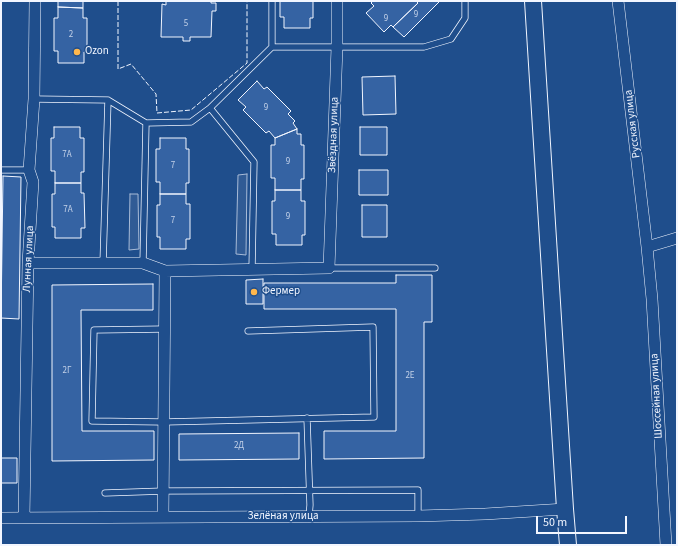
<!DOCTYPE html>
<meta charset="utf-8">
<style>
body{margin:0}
#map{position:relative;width:678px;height:546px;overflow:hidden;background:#1f4e8c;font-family:"Source Sans 3",sans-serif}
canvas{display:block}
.frame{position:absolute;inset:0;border:2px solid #f2f6ff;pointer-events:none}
.scale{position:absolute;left:536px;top:516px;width:91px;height:18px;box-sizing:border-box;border:2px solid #f2f6ff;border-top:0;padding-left:5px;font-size:12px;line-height:14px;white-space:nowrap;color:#f2f6ff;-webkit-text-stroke:3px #1f4e8c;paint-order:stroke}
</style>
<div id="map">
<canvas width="678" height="546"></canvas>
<div class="frame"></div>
<div class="scale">50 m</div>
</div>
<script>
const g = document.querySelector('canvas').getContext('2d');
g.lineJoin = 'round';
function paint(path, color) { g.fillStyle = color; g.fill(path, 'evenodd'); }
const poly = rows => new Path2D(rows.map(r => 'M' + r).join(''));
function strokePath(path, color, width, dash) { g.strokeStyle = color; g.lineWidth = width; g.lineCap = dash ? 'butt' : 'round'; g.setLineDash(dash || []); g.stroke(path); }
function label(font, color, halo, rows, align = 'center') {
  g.font = font + ' "Source Sans 3",sans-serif'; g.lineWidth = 3; g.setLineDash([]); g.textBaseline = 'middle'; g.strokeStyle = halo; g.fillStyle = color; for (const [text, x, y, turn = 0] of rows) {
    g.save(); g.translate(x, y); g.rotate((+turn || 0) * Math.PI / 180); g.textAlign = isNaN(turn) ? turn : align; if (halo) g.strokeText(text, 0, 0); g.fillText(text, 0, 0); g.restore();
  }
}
const parking = poly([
 [247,174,246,255,236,254,238,175,247,174],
 [130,194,138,194,139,249,129,250,130,194]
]);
const building = poly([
 [58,1,83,1,83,8,58,7,58,1],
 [166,1,211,1,211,3,216,3,216,11,212,11,211,37,190,37,190,41,183,41,183,37,161,37,162,4,166,5,166,1],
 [280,1,313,1,313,18,310,18,310,28,284,28,284,17,280,17,280,1],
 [373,1,416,1,418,3,393,27,391,25,384,32,366,13,374,6,371,3,373,1],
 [416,1,440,1,404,37,393,27,418,3,416,1],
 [58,7,83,8,83,18,87,18,87,52,84,52,84,63,58,63,58,51,54,51,54,18,58,18,58,7],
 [395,76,396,114,363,115,362,77,395,76],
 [257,81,264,89,267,87,291,111,288,114,295,121,293,123,297,129,275,138,269,131,266,133,243,110,246,107,238,100,257,81],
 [54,127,80,127,80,138,84,138,84,172,81,172,81,183,55,183,55,171,51,171,51,138,54,138,54,127],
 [360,127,387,127,387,155,360,155,360,127],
 [297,129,297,134,301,134,301,145,304,145,304,179,301,179,301,190,275,190,275,178,271,178,271,145,275,145,275,138,297,129],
 [160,138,186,138,186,149,189,149,189,183,186,183,186,194,160,194,160,182,156,182,156,149,160,149,160,138],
 [359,170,388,170,388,195,359,195,359,170],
 [3,176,21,177,19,319,1,318,3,176],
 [55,183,81,183,81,193,84,193,85,228,81,228,81,238,55,238,55,227,52,227,52,194,55,194,55,183],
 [275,190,301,190,301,201,305,201,305,235,302,235,302,245,276,245,276,234,272,234,272,201,275,201,275,190],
 [160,194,186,194,186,204,190,204,190,239,186,239,186,249,160,249,160,237,157,237,157,205,160,205,160,194],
 [362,205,387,205,387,237,362,237,362,205],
 [396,275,432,275,432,322,424,322,424,458,324,459,324,431,396,431,396,309,264,309,264,283,396,283,396,275],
 [263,279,263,304,246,304,246,280,263,279],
 [153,284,153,310,81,310,82,431,154,431,154,460,52,461,52,285,153,284],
 [299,433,299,459,179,460,179,434,299,433],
 [1,458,17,458,17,483,1,483,1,458]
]);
const service = poly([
 [272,47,424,47,451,39,465,18,465,1],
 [34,99,108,100,146,123,191,122,210,108],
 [1,170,29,170],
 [143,263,146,123],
 [103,264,108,100],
 [329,268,435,268],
 [252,269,254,162,210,108,272,47,272,1],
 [165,329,94,330,92,421,164,422,374,417,373,327,248,331],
 [307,418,310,505,309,517],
 [105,493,164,491,418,490,418,516]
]);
const minor = poly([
 [618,1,647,247,652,299,666,545],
 [647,247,677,238],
 [28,263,143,263,165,271],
 [163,517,165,271,329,268,337,47,337,1],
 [1,518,418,516,485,514,565,509],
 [24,518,28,263,33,182,29,170,34,99,35,1]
]);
const secondary = poly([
 [533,1,565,509,568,545]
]);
const fence = poly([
 [118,1,118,69,131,64,156,94,157,113,191,110,247,63,247,1]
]);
const markers = [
 [77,52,4,"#ffb74d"],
 [254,292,4,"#ffb74d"]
];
const numberNames = [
 ["9",416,15],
 ["9",386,19],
 ["5",186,24],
 ["2",71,35],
 ["9",266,108],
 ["7А",67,155],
 ["9",288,162],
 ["7",173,166],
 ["7А",68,210],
 ["9",288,217],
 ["7",173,221],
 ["2Г",67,371],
 ["2Е",410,376],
 ["2Д",239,446]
];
const poiNames = [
 ["Ozon",85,52],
 ["Фермер",262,292]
];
const streetNames = [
 ["Русская улица",633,124,-97],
 ["Звёздная улица",334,135,-88],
 ["Лунная улица",29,259,-87],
 ["Шоссейная улица",657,396,-93],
 ["Зелёная улица",283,517]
];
paint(parking, '#305b95');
strokePath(parking, '#a8bbd7', 1);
paint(building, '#3563a3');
strokePath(building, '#f2f6ff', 1);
strokePath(service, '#f2f6ff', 7);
strokePath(minor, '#f2f6ff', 12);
strokePath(secondary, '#f2f6ff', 18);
strokePath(service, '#1f4e8c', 5.5);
strokePath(minor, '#1f4e8c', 11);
strokePath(secondary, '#1f4e8c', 16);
strokePath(fence, '#f2f6ff', 1, [5, 2]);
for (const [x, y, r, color] of markers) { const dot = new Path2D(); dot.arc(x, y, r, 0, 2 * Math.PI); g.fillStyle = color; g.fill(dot); strokePath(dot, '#1f4e8c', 1.5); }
label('9px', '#c3d1e8', null, numberNames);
label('11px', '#f2f6ff', '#1f4e8c', poiNames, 'left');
label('11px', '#f2f6ff', '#1f4e8c', streetNames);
</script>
